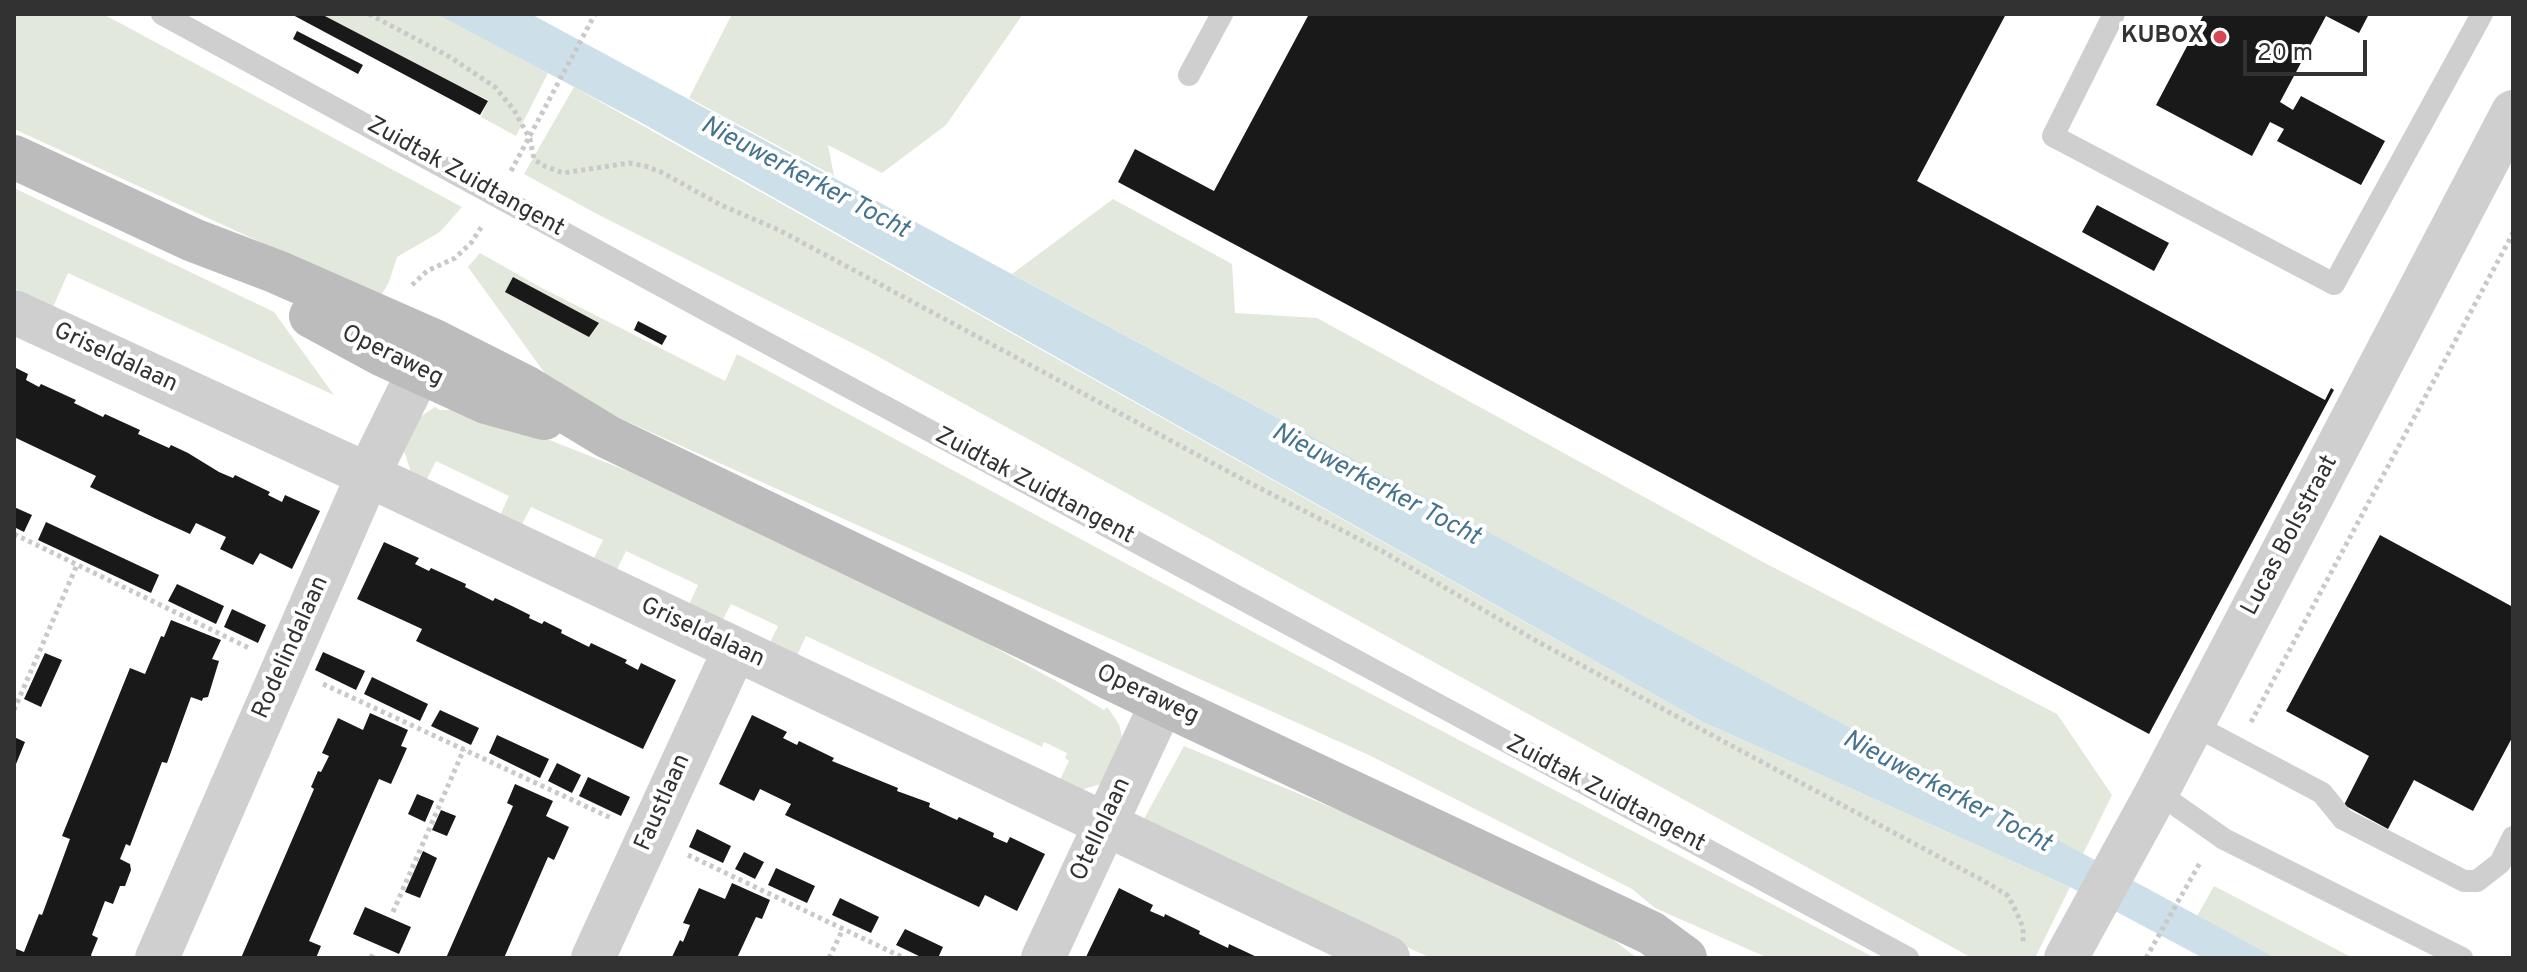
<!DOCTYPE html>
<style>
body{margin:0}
#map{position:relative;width:2527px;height:972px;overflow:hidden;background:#fff;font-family:Overpass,sans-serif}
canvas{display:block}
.frame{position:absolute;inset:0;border:16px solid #323232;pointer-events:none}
.scale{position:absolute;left:2243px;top:40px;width:124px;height:36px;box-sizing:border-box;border:4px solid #323232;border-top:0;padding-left:10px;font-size:24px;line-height:28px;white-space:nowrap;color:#323232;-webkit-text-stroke:6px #fff;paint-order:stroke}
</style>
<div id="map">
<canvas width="2527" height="972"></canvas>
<div class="frame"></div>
<div class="scale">20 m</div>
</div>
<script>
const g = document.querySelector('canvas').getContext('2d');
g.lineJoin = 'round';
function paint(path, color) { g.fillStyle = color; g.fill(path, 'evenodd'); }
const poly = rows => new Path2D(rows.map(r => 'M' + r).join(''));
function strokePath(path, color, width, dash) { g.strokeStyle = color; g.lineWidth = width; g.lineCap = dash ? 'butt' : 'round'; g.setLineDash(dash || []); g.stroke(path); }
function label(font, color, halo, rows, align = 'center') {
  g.font = font + ' Overpass,sans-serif'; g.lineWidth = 8; g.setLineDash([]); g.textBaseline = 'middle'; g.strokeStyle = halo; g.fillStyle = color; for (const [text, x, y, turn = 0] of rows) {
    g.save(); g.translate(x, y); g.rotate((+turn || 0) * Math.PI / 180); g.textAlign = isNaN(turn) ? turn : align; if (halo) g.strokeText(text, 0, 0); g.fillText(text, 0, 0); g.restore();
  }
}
const green = poly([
 [14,14,103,14,462,207,440,232,397,257,389,282,380,297,14,129],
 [318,14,439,14,548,73,516,136,481,117,488,100,393,54],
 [732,14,1023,14,946,125,882,173,828,145,834,176,689,98],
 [574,87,1701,721,2070,887,2035,958,1972,958,868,351,597,214,524,174],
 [14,188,274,312,334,395,68,273,53,307,14,288],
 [1113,199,1232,264,1235,313,1317,318,1763,562,2057,714,2112,795,2083,854,1012,274],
 [480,253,540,287,725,381,737,354,1272,642,1875,958,1768,958,1655,908,1632,889,1371,756,557,390,468,267],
 [435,407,439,410,474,410,630,472,944,620,1060,683,1104,710,1107,707,1119,724,1123,741,1108,782,1070,793,1057,786,1069,761,1065,758,1067,753,1044,742,1042,747,806,636,794,662,767,649,778,626,731,604,719,627,686,611,698,585,626,551,613,577,590,566,603,540,531,507,518,532,497,522,509,496,436,461,423,487,415,484,403,448,420,417],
 [1184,746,1345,813,1598,928,1637,958,1431,958,1140,826],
 [2214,886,2353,958,2276,958,2197,916]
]);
const water = poly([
 [437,14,531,14,2276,958,2203,958,2070,887,1701,721,640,122]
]);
const building = poly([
 [291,14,321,14,488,101,480,115],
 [1309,14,2006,14,1917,181,2325,400,2331,388,2334,390,2149,734,1118,182,1135,149,1214,191],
 [2204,14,2369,14,2359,33,2326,16,2280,102,2293,110,2301,96,2385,141,2361,185,2277,141,2284,129,2270,122,2252,156,2156,105],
 [297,31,363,65,358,74,293,39],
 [2097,205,2169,243,2154,271,2082,232],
 [513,277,599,323,589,337,505,292],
 [638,321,667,336,662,345,634,330],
 [14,367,28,374,26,380,39,387,41,384,76,400,74,403,103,417,105,414,140,430,138,434,169,448,171,445,188,453,219,472,233,478,235,475,270,492,268,495,282,502,285,495,320,511,292,569,260,553,253,565,220,549,226,537,196,523,190,534,157,519,90,487,96,476,14,437],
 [14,507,32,515,24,532,14,527],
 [46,522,159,575,151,593,38,540],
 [2380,535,2513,607,2513,736,2473,811,2414,780,2388,829,2344,805,2369,756,2286,711],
 [384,542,419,558,415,564,429,571,431,568,466,584,465,587,493,601,495,598,512,606,530,615,529,618,542,624,544,621,562,630,561,633,589,647,591,643,627,660,625,663,638,670,641,663,676,680,643,749,416,641,422,629,357,599],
 [177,584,224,606,216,624,168,601],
 [232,609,266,625,258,643,224,627],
 [171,620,221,640,212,659,219,661,208,697,203,698,202,701,191,697,167,763,162,762,130,846,126,844,120,859,130,864,131,870,125,886,120,886,113,904,105,901,92,935,98,938,91,955,93,958,14,958,14,948,24,952,39,914,42,915,70,839,62,836,130,668,145,674,161,636,164,637],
 [323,652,365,671,356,690,315,670],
 [45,653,62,660,41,707,24,699],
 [372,677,428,704,420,721,364,694],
 [440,710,479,728,471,745,431,726],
 [370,713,408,730,401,746,407,748,391,784,379,779,351,843,309,941,321,946,316,958,241,958,314,789,311,787,318,771,321,772,329,756,322,753,338,718,363,730],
 [752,715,787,732,783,738,797,745,799,741,834,758,832,761,898,788,897,791,930,803,929,807,957,820,959,817,994,833,993,837,1007,843,1010,837,1045,854,1017,911,985,895,979,907,977,906,785,815,791,804,760,789,754,801,719,784],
 [497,735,549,759,540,778,489,753],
 [14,737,25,742,14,769],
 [557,763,581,775,572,793,548,781],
 [588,777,630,797,621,816,579,796],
 [515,784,553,801,546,816,569,827,554,860,548,857,504,958,446,958,513,806,507,803],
 [417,794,434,801,425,822,408,814],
 [441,810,456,816,447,836,432,830],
 [697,829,731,846,723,863,689,847],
 [423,851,437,858,420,898,405,892],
 [744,852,764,862,755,879,735,869],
 [776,868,815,886,807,903,768,885],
 [732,883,770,900,762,919,756,917,737,958,672,957,680,940,683,942,690,925,683,923,699,888,725,899],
 [1119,888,1153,905,1150,911,1164,917,1165,914,1200,931,1199,934,1228,948,1229,944,1259,958,1086,957],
 [840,898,879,917,871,933,832,915],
 [365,907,411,927,399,954,353,934],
 [905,929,943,947,938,958,923,958,896,945]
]);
const path = poly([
 [369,14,450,57,495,87,514,110,530,139,534,159,542,165,563,173,629,163,645,166,661,172,721,205,779,230,1244,480,1382,551,1540,643,1984,881,2007,895,2013,905,2023,927,2023,945],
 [511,171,595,14],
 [412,285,427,271,455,258,471,243,482,226],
 [14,534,249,648],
 [323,684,611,818],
 [14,710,77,565],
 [2251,722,2513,233],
 [688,855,904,958],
 [393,912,464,749],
 [371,958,374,952],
 [829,958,843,929],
 [2146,958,2201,861]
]);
const lane = poly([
 [162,14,726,321,1908,958],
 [2114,14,2053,136,2334,284,2482,14],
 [1189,75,1222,14],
 [2192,724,2322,793,2343,819,2464,881,2477,881,2500,863,2513,837],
 [2157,792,2224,839,2462,958]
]);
const street = poly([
 [14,312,368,475,1388,958],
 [157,958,368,475,434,341],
 [593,958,735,649],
 [1043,958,1162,703],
 [2066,958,2157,792,2513,112]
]);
const secondary = poly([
 [14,157,193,240,277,272,434,341,527,388,608,437,1162,703,1651,933,1685,958],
 [311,316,381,354,486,402,544,418]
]);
const markers = [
 [2220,37,8,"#d64756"]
];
const poiNames = [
 ["KUBOX",2204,37]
];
const streetNames = [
 ["Zuidtak Zuidtangent",465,178,29],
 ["Operaweg",392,357,26],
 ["Griseldalaan",115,359,25],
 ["Zuidtak Zuidtangent",1034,487,28],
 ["Lucas Bolsstraat",2291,536,-62],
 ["Griseldalaan",702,634,25],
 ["Rodelindalaan",292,648,-66],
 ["Operaweg",1147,696,25],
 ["Zuidtak Zuidtangent",1605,795,28],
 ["Faustlaan",664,803,-66],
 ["Otellolaan",1102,830,-65]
];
const waterNames = [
 ["Nieuwerkerker Tocht",804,179,28],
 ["Nieuwerkerker Tocht",1375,486,28],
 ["Nieuwerkerker Tocht",1946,793,28]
];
paint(green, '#e2e8dc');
paint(water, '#cddfe9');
paint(building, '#191919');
strokePath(path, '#c9c9c9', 5, [4, 4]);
strokePath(lane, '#cfcfcf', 22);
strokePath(street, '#cfcfcf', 44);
strokePath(secondary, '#bcbcbc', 44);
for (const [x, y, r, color] of markers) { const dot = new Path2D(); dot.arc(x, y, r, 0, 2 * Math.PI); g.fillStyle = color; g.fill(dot); strokePath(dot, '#fff', 3); }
label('bold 24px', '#323232', '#fff', poiNames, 'right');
label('24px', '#323232', '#fff', streetNames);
label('italic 26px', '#46748e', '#fff', waterNames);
</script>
